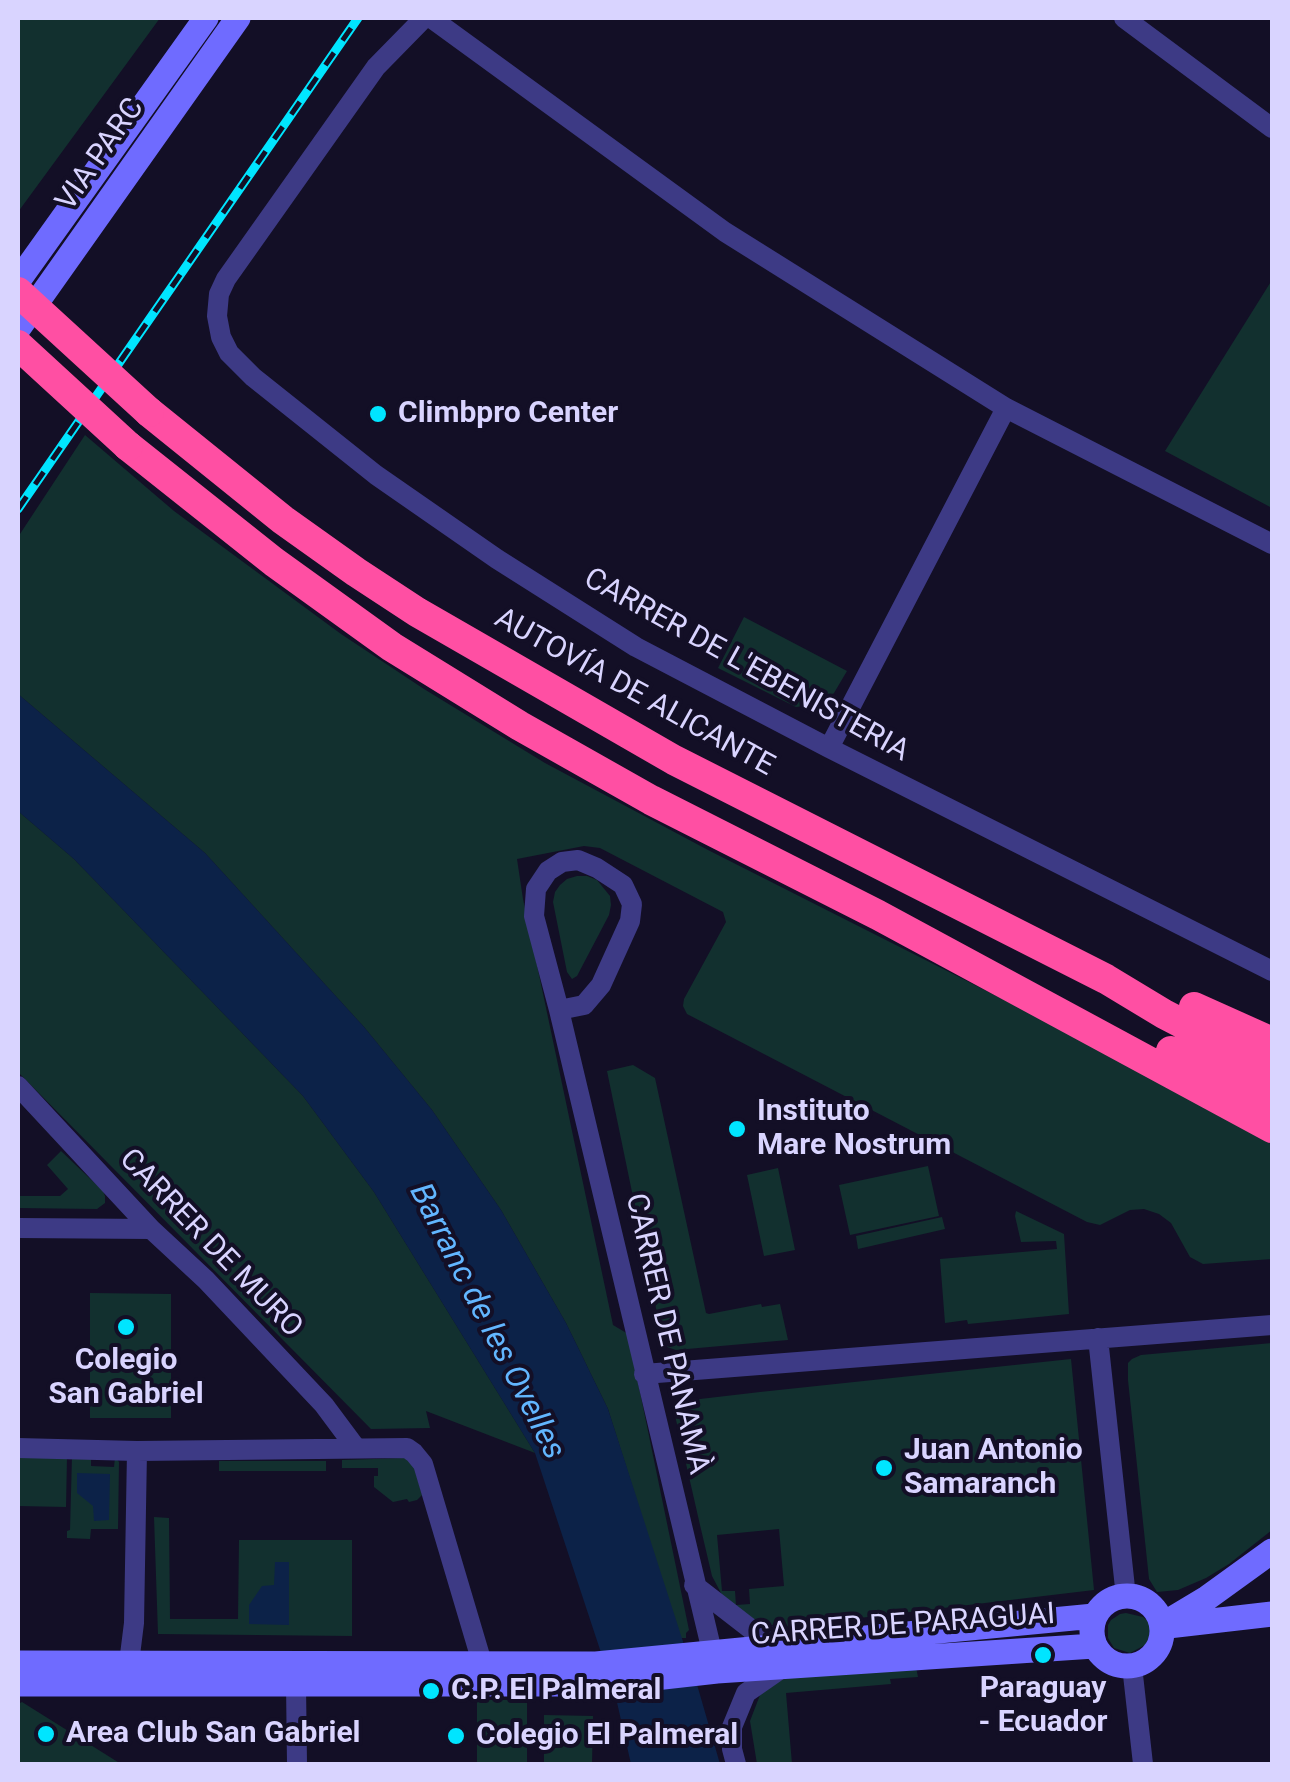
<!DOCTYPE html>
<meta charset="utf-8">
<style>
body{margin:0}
#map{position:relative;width:1290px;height:1782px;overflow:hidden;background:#130f26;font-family:Roboto,sans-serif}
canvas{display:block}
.frame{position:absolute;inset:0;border:20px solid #d9d4ff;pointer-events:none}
</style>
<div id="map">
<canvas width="1290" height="1782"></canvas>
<div class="frame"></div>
</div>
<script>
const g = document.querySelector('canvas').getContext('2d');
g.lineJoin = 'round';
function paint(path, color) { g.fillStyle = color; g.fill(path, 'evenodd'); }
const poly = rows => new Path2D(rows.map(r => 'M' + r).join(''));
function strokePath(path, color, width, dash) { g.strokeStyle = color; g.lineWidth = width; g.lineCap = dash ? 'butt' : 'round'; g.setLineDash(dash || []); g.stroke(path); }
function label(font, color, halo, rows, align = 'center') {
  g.font = font + ' Roboto,sans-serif'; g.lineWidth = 8; g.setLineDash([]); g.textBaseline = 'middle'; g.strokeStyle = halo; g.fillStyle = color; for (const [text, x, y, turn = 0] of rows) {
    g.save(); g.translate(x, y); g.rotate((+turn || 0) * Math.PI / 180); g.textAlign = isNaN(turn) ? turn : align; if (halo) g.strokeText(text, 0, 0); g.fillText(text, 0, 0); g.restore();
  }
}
const green = poly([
 [18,18,160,18,18,212],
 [1272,280,1272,508,1165,451],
 [85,435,174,511,341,634,424,689,545,763,708,850,1044,1020,1272,1141,1272,1259,1203,1264,1190,1257,1171,1223,1159,1214,1144,1209,1130,1210,1100,1225,1087,1222,687,1014,683,1006,684,999,726,922,723,912,600,848,584,846,517,859,523,899,613,1325,628,1334,689,1630,686,1633,686,1638,680,1638,608,1409,566,1323,501,1210,432,1110,364,1027,205,853,18,694,18,537],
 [744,617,847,671,834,693,820,704,796,707,718,668],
 [18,811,74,859,303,1096,374,1192,535,1453,426,1411,430,1428,371,1429,18,1072],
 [577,876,587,876,597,880,610,896,611,905,609,915,577,976,572,979,567,972,553,902,555,892,560,885,567,879],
 [633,1065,655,1078,706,1313,709,1314,761,1304,762,1307,780,1304,788,1340,676,1350,667,1347,663,1342,607,1071],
 [61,1151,103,1191,105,1196,105,1203,97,1209,18,1208,18,1196,60,1196,68,1189,47,1165],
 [928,1166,939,1216,850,1235,839,1185],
 [778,1168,795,1250,764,1256,747,1175],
 [1016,1211,1064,1234,1069,1314,968,1324,967,1320,945,1323,940,1259,1057,1249,1056,1241,1021,1242,1015,1216],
 [942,1217,945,1229,858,1249,856,1236],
 [90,1293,171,1294,171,1418,90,1418],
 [1272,1343,1272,1530,1229,1564,1206,1578,1178,1590,1157,1592,1149,1579,1128,1380,1128,1363,1132,1359,1141,1355],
 [1071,1359,1094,1590,784,1627,760,1624,722,1595,712,1576,700,1525,674,1411,678,1404,683,1401,760,1392],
 [779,1529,784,1586,749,1589,750,1604,736,1605,735,1591,722,1591,717,1535],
 [18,1456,67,1457,66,1507,18,1506],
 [72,1456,91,1456,91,1466,114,1467,115,1457,119,1462,118,1529,91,1529,90,1539,67,1538,67,1531,70,1530],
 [404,1458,411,1461,414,1466,422,1495,417,1500,409,1502,407,1499,393,1502,374,1487,374,1476,378,1476,378,1468,342,1468,342,1460],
 [219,1461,326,1461,326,1471,219,1471],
 [154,1517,169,1518,170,1619,238,1619,239,1540,352,1540,352,1636,158,1634],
 [1126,1613,1143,1617,1151,1624,1153,1630,1145,1645,1130,1653,1114,1648,1108,1638,1108,1625,1111,1620,1120,1614],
 [916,1667,918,1677,890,1679,891,1684,786,1693,792,1764,757,1764,750,1721,760,1695,775,1682,802,1674],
 [477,1700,527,1700,527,1764,477,1764],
 [22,1702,121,1764,18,1764,18,1704],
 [544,1715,593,1716,592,1764,544,1764]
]);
const water = poly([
 [18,694,205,853,364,1027,432,1110,501,1210,566,1323,608,1409,698,1688,720,1764,631,1764,616,1698,535,1453,374,1192,303,1096,74,859,18,811],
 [77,1473,110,1474,109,1520,94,1521,93,1506,77,1493],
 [275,1562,289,1562,289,1625,249,1624,249,1605,262,1586,274,1585]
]);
const street = poly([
 [424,18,376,67,226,279,219,294,217,316,221,337,229,353,253,377,376,475,497,559,636,647,829,748,1272,971],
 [431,18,725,232,1006,408,1272,544],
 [1124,18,1272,128],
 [829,748,1006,408],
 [559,1010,584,1005,601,985,630,921,632,904,623,885,597,868,578,860,562,862,548,871,536,889,534,916,559,1010,715,1664],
 [18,1086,151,1229,206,1280,324,1405,356,1448],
 [18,1228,151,1229],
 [1098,1338,1126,1597],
 [644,1374,1272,1325],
 [18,1448,137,1451,407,1448,414,1453,423,1464,483,1666,491,1673],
 [694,1585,756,1633,793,1640],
 [1132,1666,1143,1764],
 [120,1675,129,1663,134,1623,137,1451],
 [297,1764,296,1684,304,1674],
 [736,1764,732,1749,732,1727,746,1693,782,1668]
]);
const secondary = poly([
 [18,281,206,18],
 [18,329,238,18],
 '1092 1631a35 35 0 1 1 70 0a35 35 0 1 1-70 0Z',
 [1162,1625,1207,1598,1272,1551],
 [1168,1626,1272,1614],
 [18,1663,596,1664,1094,1616],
 [18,1684,601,1684,717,1671,1094,1646]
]);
const highway = poly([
 [149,412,283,520,356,572,417,612,674,760,1106,979,1164,1014,1272,1070],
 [128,446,274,562,392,647,520,726,651,800,878,915,1272,1128],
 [1194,1007,1272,1042],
 [1171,1051,1272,1101]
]);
const rail = poly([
 [18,509,358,18]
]);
const highwayBridge = poly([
 [18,292,149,412],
 [18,345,128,446]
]);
const markers = [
 [378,414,10,"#00e5ff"],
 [737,1129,10,"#00e5ff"],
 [126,1327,10,"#00e5ff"],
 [884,1468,10,"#00e5ff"],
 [1043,1655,10,"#00e5ff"],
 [431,1691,10,"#00e5ff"],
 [46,1734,10,"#00e5ff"],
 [456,1736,10,"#00e5ff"]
];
const streetNames = [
 ["VIA PARC",101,155,-55],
 ["CARRER DE L'EBENISTERIA",746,666,29],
 ["AUTOVÍA DE ALICANTE",634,693,29],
 ["CARRER DE MURO",210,1244,46],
 ["CARRER DE PANAMÀ",666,1334,77],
 ["CARRER DE PARAGUAI",903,1626,-4]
];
const poiNames = [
 ["Climbpro Center",398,414],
 ["Instituto",757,1112],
 ["Mare Nostrum",757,1146],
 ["Colegio",126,1361,"center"],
 ["San Gabriel",126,1395,"center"],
 ["Juan Antonio",904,1451],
 ["Samaranch",904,1485],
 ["Paraguay",1043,1689,"center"],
 ["- Ecuador",1043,1723,"center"],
 ["C.P. El Palmeral",451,1691],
 ["Area Club San Gabriel",66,1734],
 ["Colegio El Palmeral",476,1736]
];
const waterNames = [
 ["Barranc de les Ovelles",486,1322,63]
];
paint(green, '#12302f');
paint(water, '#0c2248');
strokePath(street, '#3d3a85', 20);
strokePath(secondary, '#6f6bff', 25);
strokePath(highway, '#ff4fa3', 30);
strokePath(rail, '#00e5ff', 9);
strokePath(rail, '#130f26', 5, [15]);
strokePath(highwayBridge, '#ff4fa3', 30);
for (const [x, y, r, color] of markers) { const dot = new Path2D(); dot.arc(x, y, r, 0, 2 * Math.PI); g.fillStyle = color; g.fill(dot); strokePath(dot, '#130f26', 4); }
label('30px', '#d9d4ff', '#130f26', streetNames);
label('bold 30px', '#d9d4ff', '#130f26', poiNames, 'left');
label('italic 32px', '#62b6ff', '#130f26', waterNames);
</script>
